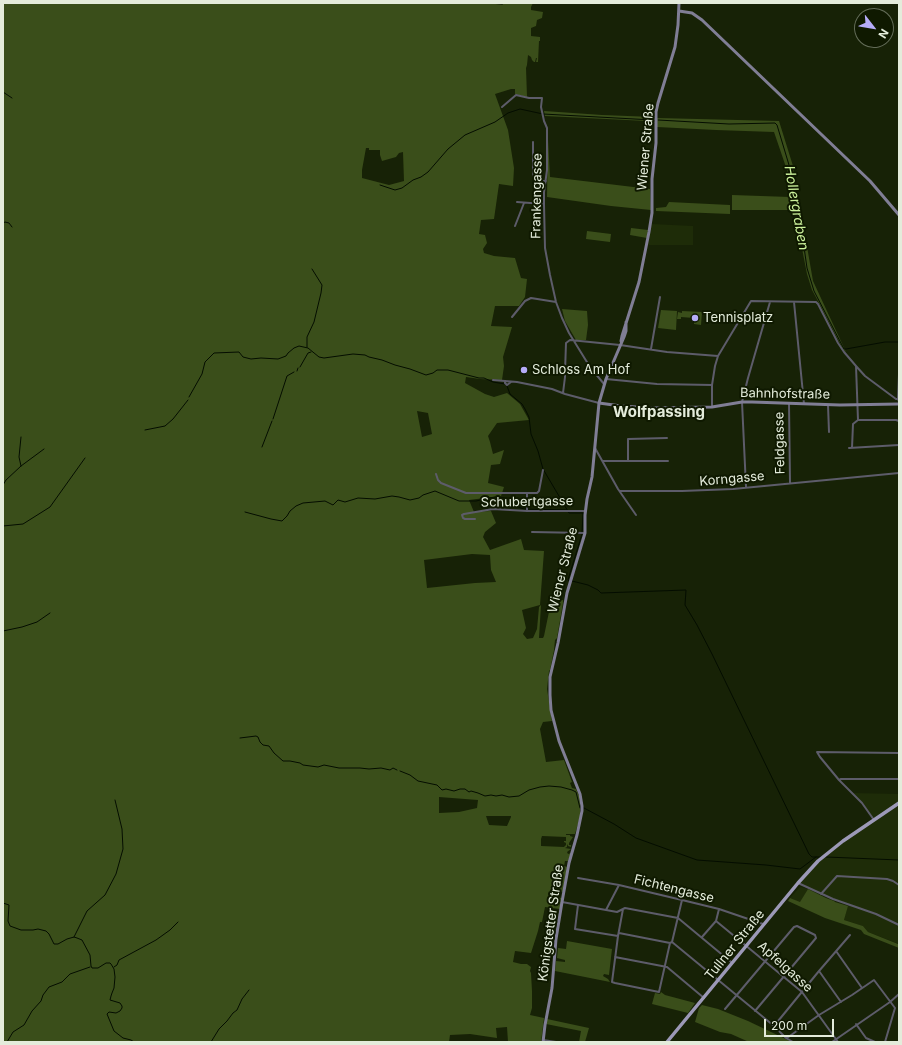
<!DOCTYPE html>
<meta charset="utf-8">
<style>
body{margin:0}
#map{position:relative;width:902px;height:1045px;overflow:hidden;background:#172206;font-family:Inter,sans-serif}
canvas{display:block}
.frame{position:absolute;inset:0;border:4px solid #e4ecdb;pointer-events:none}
.north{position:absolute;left:854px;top:8px;width:40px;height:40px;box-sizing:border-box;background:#0f1900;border:1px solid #646d58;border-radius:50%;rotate:121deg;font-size:11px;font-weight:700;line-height:16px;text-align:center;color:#e4ecdb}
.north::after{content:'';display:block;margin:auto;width:14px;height:18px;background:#b5acf8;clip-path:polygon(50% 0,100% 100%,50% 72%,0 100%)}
.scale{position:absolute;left:764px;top:1019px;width:70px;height:18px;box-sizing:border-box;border:2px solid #e4ecdb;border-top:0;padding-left:5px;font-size:12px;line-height:14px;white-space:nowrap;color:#e4ecdb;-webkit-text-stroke:3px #0f1900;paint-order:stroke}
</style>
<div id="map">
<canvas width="902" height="1045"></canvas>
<div class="frame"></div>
<div class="north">N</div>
<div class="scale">200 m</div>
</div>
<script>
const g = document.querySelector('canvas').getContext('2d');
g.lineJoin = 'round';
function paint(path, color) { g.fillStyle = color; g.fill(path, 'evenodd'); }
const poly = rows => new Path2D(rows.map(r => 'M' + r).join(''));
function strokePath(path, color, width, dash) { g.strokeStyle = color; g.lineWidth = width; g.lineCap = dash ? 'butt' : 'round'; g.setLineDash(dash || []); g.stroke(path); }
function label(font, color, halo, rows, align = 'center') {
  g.font = font + ' Inter,sans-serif'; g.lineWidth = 4; g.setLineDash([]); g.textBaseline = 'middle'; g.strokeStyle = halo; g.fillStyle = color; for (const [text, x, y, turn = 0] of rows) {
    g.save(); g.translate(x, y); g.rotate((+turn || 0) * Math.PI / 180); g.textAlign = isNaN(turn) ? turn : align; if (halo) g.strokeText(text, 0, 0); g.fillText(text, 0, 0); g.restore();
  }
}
const built = poly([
 [652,224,693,226,693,245,648,245],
 [851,793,899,794,899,802,873,819,861,803],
 [899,805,899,880,898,882,899,883,899,944,868,932,863,926,844,920,848,905,799,884,819,862,833,850],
 [801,887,808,889,800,903,790,898,799,888]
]);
const green = poly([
 [3,3,488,3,503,5,502,3,533,3,531,7,531,10,543,12,542,18,537,20,536,26,531,28,531,36,540,37,540,41,539,41,538,62,536,62,537,58,536,58,535,62,534,62,532,60,531,57,528,55,527,65,526,68,527,97,515,94,515,89,511,89,495,94,508,130,514,168,513,186,499,184,494,219,481,220,479,234,485,235,487,243,483,249,484,253,494,256,515,258,521,278,527,279,525,297,519,306,495,306,491,326,512,327,503,357,504,366,502,380,480,379,466,377,465,383,485,394,494,397,507,393,520,404,529,420,497,423,488,436,490,442,493,454,504,450,500,464,491,465,488,483,504,487,501,496,469,500,474,512,491,511,496,523,485,532,483,537,490,550,521,539,524,550,544,551,540,605,522,610,526,628,523,634,527,639,533,638,537,629,539,607,541,605,539,638,543,638,544,636,551,602,563,600,563,603,557,638,555,640,554,650,550,670,549,671,547,689,552,721,543,722,540,729,546,762,564,760,572,782,570,783,572,788,576,789,579,796,580,803,580,817,575,834,566,834,566,835,572,835,570,835,570,836,573,837,569,843,569,845,571,845,571,847,568,846,567,844,567,847,565,848,571,849,567,852,568,854,571,853,568,861,565,861,564,866,567,867,563,892,550,890,549,896,562,898,560,909,545,907,542,922,540,922,538,931,531,953,515,951,513,962,521,964,527,964,531,967,530,971,531,973,532,991,532,1008,530,1015,544,1018,541,1042,508,1042,507,1027,496,1028,497,1038,470,1034,450,1035,449,1042,3,1042],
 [366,148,369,148,369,150,380,150,380,155,382,161,396,157,399,153,403,152,404,181,389,185,362,178,362,170],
 [417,411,428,413,432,434,422,437],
 [472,554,490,555,491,570,496,582,475,583,427,588,424,560],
 [439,797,478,800,477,808,459,812,439,813],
 [486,816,511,816,511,817,507,826,489,825],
 [542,836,566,837,566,841,564,841,564,842,566,843,566,845,564,847,541,846,541,839],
 [544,111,602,115,653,117,653,120,647,121,545,116],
 [657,118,779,121,793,166,813,281,846,352,843,349,818,301,812,290,807,274,794,208,788,173,774,132,716,130,657,127],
 [548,139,550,177,650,189,651,210,611,206,547,197],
 [732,195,790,197,791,210,732,210],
 [669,202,730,205,730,214,656,211,656,208,666,207],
 [631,228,648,230,647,238,630,235],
 [587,231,611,234,610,242,586,239],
 [562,309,587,311,588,325,586,340,576,340,565,321],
 [661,310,677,311,676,330,658,328],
 [682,311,702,312,701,325,694,324,694,318,681,317,681,319,677,319,678,312,682,313],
 [808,889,826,898,834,901,835,902,848,906,844,920,863,926,868,932,898,944,899,943,899,948,864,934,861,930,825,918,788,901,790,898,800,902],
 [567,941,612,949,609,975,604,974,603,976,608,979,610,982,555,971,556,961,565,962,565,960,557,958,558,948,566,949],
 [661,992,665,995,695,1003,688,1013,652,1004,655,993,660,994],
 [702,1005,718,1009,748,1021,792,1042,749,1042,731,1034,720,1032,695,1022,699,1008],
 [547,1019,589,1028,585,1042,579,1042,581,1031,546,1024]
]);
const stream = poly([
 [3,92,12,98],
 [658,120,729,124,775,123,777,125,792,175,797,198,807,268,814,291,844,349,846,349,885,342,899,342],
 [380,185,395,190,402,188,413,180,421,177,428,172,448,149,465,135,495,122,508,113,520,109,543,114,653,120],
 [3,223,5,222,9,223,12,227],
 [307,347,307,337,314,322,321,293,322,285,312,269],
 [300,367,308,353,311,352],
 [297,371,298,368],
 [507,386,510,394,522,404,525,409,529,417,531,434,538,451,543,469,569,513,583,513,582,534,568,580,569,581],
 [189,397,202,374,205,362,214,353,239,352,243,357,251,359,261,358,278,359,286,356,288,353,294,348,299,346,308,348,319,357,324,358,353,354,365,355,369,357,382,360,395,365,410,369,426,375,433,373,437,370,448,370,479,378,484,378,493,382,505,384],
 [273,419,287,376,294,372],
 [145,430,165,426,173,419,188,400],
 [21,437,19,457,21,466],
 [262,447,272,421],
 [3,485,6,480,21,466,44,449],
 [245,512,271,519,282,521,287,516,290,511,296,506,303,503,325,501,333,505,338,500,345,502,358,498,375,499,392,496,399,497,410,500,419,498,423,495,435,491,459,501,476,501,489,498,495,497,505,498,511,501,518,507,524,509,566,510],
 [3,526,23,524,50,507,85,458],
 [572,581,588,585,598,590,601,593,686,590,685,605,697,625,712,654,809,854,812,857,821,857],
 [3,631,22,627,37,622,50,613],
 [240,738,256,736,258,737,260,742,263,745,269,746,274,753,283,761,290,761,300,763,303,765,318,767,324,765,339,768,360,768,369,769,381,768,390,770,393,768,397,770],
 [400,771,410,775,418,781,437,785,442,790,446,789,454,791,460,789,465,789,469,792,471,791,478,793,485,796,491,795,496,796,502,795,509,797,519,796,529,790,540,787,549,786,561,787,572,790,576,792,580,808],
 [584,808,614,824,636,838,697,860,766,865,800,869,816,857],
 [826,857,899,860],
 [3,903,9,905,8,921,10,926,21,930,33,930,38,929,46,931,49,934,54,944,58,944,67,939,74,937,77,938,82,940,90,955,91,966,92,968,98,968,106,963,110,963,111,964,114,969,115,977,114,988,112,993,111,996,110,1000,120,1003,122,1006,122,1008,120,1011,116,1013,109,1012,107,1014,114,1031,123,1038,131,1040,134,1042],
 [74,937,87,911,105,895,116,874,123,849,122,829,115,800],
 [114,967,117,965,119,960,156,940,170,930,178,922],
 [7,1042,13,1032,24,1025,32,1011,41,1001,43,995,49,987,62,982,70,974,90,967],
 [211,1042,219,1029,227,1021,233,1013,237,1010,242,999,249,990]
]);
const street = poly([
 [502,107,516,95,529,98,542,98,541,107,544,121,547,128,547,170,544,192,544,204,545,248,550,275,556,302,562,318,569,333,590,367,604,384],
 [533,142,533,172,534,178,535,180,538,181,546,181],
 [517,202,544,204],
 [515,226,524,203],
 [794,302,804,404],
 [512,317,525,301,531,298,556,302],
 [651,349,660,297],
 [856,366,865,376,896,399,899,399],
 [899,374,898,399,899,402],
 [606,379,657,384,712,385],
 [493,380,517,382,552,389,565,394,599,403],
 [505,382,505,383,507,385,511,382],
 [563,393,565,377,565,372,566,343,570,340,620,345,667,352,718,356],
 [789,404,790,483],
 [828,405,829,432],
 [712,407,712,385,715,366,718,356,751,301,816,302,818,304,838,343,844,352,856,366,858,420],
 [595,448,618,489,636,515],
 [849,448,899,445],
 [852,448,853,424,858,420,896,420,899,421],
 [603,461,668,461],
 [628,461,628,439,667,438],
 [436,474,438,480,441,483,466,493,537,493,539,491,543,470],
 [746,487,742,402,748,378,770,302],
 [620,491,682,491,733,489,899,473],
 [527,493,527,510],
 [475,519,465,519,463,518,462,515,464,514,493,509,527,511,586,511],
 [532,532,585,533],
 [839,780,841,779,899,779],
 [874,820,862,803,839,780,820,757,817,752,899,753],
 [578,878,619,885,682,900,719,909,763,924],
 [798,883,833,899,876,914,899,925],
 [821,894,837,876,887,879,893,881,899,885],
 [562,902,617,912,625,908,678,918,731,962],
 [578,905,575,929,618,936],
 [623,909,618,936,612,982,615,983,659,992,670,943],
 [606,910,619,885],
 [716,921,802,992,838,1042],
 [619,933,670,943,672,942,774,1026,786,1038,793,1042],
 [702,937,716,921,719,909],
 [672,942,682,900],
 [836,951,862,988],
 [615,957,667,967,704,998],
 [819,971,841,1002],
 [725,1009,794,927,797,926,815,935,816,938,755,1011],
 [856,1024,866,1038,875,1042],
 [774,1026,819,971,850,935],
 [787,1038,819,1015,852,995,874,980,895,1008,885,1042],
 [543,1040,556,1042],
 [832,1042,890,1002,899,994]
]);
const secondary = poly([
 [679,11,692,13,702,20,870,181,899,215],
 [621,341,622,336,639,282,649,232,652,213,652,179,656,143,656,112,658,103,675,47,678,25,679,3],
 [599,403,621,406,652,408,712,407,742,402,752,402,840,405,899,404],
 [543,1042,545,1025,552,988,556,939,562,902,569,863,577,835,582,811,582,806,580,794,559,741,551,710,550,695,550,677,558,643,567,593,585,533,585,515,587,499,592,477,599,403,606,379,624,337,626,331,626,322]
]);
const primary = poly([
 [667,1042,798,883,818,861,843,841,899,803]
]);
const markers = [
 [695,318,4,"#b5acf8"],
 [524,370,4,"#b5acf8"]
];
const streetNames = [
 ["Wiener Straße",646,147,-85],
 ["Frankengasse",537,196,-89],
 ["Bahnhofstraße",785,394,1],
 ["Feldgasse",780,443,-91],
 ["Korngasse",732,479,-5],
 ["Schubertgasse",527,502,-1],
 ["Wiener Straße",563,570,-76],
 ["Fichtengasse",674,889,14],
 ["Königstetter Straße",551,923,-82],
 ["Tullner Straße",735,945,-51],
 ["Apfelgasse",785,967,42]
];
const poiNames = [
 ["Tennisplatz",703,318],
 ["Schloss Am Hof",532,370]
];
const waterNames = [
 ["Hollergraben",796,208,80]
];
const quarterNames = [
 ["Wolfpassing",659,412]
];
paint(built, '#1e2c08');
paint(green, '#3a4e1a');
strokePath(stream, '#040d00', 1);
strokePath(street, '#5d5c6a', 2);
strokePath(secondary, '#807e95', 3);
strokePath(primary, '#9c99b7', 3.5);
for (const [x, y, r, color] of markers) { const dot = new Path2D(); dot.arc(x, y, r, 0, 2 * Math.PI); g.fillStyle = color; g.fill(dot); strokePath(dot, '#0f1900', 1.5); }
label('13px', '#e4ecdb', '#0f1900', streetNames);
label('13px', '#e4ecdb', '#0f1900', poiNames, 'left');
label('italic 14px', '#cbf19a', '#0f1900', waterNames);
label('bold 15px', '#e4ecdb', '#0f1900', quarterNames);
</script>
